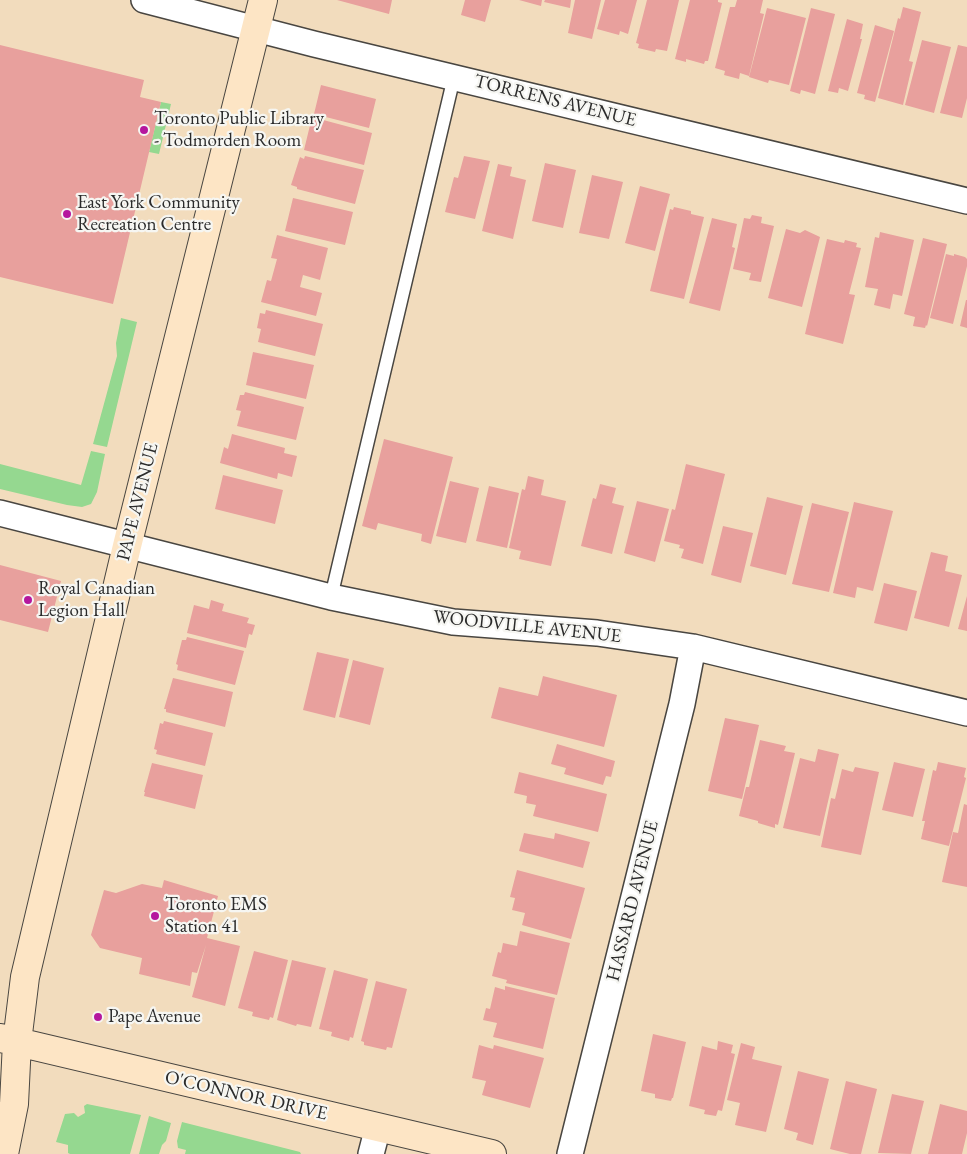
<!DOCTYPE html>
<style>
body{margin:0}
canvas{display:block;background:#f2dcbd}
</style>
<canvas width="967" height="1154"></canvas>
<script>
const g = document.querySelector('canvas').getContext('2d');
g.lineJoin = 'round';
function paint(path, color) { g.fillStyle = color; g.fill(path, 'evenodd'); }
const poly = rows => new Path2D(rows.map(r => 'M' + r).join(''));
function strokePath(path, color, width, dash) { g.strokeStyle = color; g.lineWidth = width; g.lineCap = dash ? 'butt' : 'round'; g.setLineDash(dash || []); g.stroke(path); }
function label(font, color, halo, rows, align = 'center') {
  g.font = font + ' "EB Garamond",serif'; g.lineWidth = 4.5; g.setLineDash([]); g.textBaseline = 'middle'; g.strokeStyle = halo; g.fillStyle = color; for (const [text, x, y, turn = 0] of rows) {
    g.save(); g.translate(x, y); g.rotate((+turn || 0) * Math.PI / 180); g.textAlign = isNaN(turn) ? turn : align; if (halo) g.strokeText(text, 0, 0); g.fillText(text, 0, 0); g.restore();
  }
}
const green = poly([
 [161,102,171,104,159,154,149,152],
 [121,318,137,322,107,447,93,444,117,356,116,343],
 [91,451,105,454,97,492,91,504,82,507,67,505,0,489,0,464,81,485],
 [87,1104,141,1115,130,1154,70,1154,68,1153,68,1145,56,1142,65,1114,74,1113,78,1117,85,1113,84,1106],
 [149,1116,171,1123,166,1141,162,1145,159,1154,139,1154],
 [182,1122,300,1152,301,1154,185,1154,186,1150,178,1148,177,1141]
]);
const building = poly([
 [337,0,392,0,389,14],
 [465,0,491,0,485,22,461,15],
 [519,0,542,0,541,6],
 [545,0,571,0,570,8,544,2],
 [575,0,601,0,592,39,568,33],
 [605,0,637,0,628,34,620,31,619,35,597,29],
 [647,0,679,0,667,51,656,49,655,52,638,48,639,44,636,43],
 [690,0,718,0,718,2,722,3,708,61,705,61,704,64,686,59,686,62,675,59],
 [737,0,763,0,760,13,764,14,749,76,740,73,739,79,724,75,725,71,715,68,730,7,735,7],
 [903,7,921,12,909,61,913,62,903,105,878,98,898,18,900,19],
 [767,8,806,18,789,85,769,80,768,83,749,77],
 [811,8,835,14,815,94,801,90,800,94,790,91],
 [847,19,863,24,860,39,862,39,848,91,839,88,838,93,828,91],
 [875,25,894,31,875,102,864,99,865,95,857,93],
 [922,40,951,47,934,113,905,105],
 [0,45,144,80,140,97,161,102,113,304,0,277],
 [958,45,967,47,967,98,962,118,940,113],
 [321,85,376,99,369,128,314,114],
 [312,117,372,133,364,165,304,150],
 [305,156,364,170,355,204,297,189,297,187,291,185,300,157,304,159],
 [464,156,490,161,475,219,445,212,454,177,458,178],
 [545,163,576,170,563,228,532,221],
 [498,164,512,167,510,176,526,180,513,239,482,231],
 [592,175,623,182,609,239,579,233],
 [640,186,670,194,655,251,625,243],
 [293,198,353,212,345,245,285,231],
 [674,207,691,211,691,214,704,217,684,299,650,291,670,209,673,210],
 [752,215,762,217,761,223,774,226,761,282,749,280,751,273,733,269,744,218,750,219],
 [712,218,737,224,732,247,735,248,720,311,689,303],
 [786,229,800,233,805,230,820,237,802,307,768,298],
 [880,232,914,240,902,296,893,294,890,309,874,305,878,289,865,287,875,237,879,238],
 [277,235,328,248,320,280,303,275,300,287,322,293,316,316,261,302,267,280,271,281,277,259,271,258],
 [923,238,947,244,927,326,926,325,925,328,913,326,915,317,904,314],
 [827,239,844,243,845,240,857,243,856,247,861,248,849,294,855,295,843,344,805,334],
 [946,254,954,256,954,254,965,257,967,259,967,266,953,324,930,318],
 [966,300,967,300,967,328,960,326],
 [266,310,323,324,315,356,258,342,261,329,257,328,260,313,265,314],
 [253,352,314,365,306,399,246,385],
 [245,392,304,407,296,440,237,426,241,411,236,410,240,395,244,395],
 [232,434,285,448,284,453,297,456,292,477,278,473,277,479,220,463,224,447,228,449],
 [384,439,453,457,431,544,421,541,422,534,378,523,376,530,362,526],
 [686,464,725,474,703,564,681,558,684,549,679,548,680,545,664,541,672,509,675,510],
 [223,475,283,490,275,524,215,509],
 [528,476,544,480,541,495,566,501,551,566,519,559,521,551,509,548,522,489,525,490],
 [450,481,479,488,466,543,436,536],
 [600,484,616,488,612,503,624,506,612,554,581,546,593,498,596,499],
 [489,486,519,493,507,548,476,541],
 [767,497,803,506,786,575,750,566],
 [637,501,669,509,655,562,624,553],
 [854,502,893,511,873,591,857,587,855,598,833,593],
 [812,503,849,512,829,592,792,584],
 [723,526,753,533,741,583,711,575],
 [931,552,948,556,945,571,962,575,949,627,914,618],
 [0,565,61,581,48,632,0,620],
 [884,583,917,591,907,631,874,623],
 [967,596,967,631,958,629],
 [211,600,224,604,222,611,249,618,247,623,255,625,252,635,249,634,246,648,187,633,194,605,209,609],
 [187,637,244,651,235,685,177,670,178,665,176,664,182,640,186,640],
 [317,652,349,659,335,718,303,710],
 [353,660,384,668,370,725,339,717],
 [543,676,617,695,604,747,491,718,499,687,538,696],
 [173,678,233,692,225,727,166,712,166,709,164,709],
 [725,718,759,725,742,799,708,791],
 [164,721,213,733,205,766,156,754,157,750,154,749,160,723,163,724],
 [760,740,786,746,784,751,795,753,778,825,775,824,775,828,758,823,758,821,739,816,746,787,749,787],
 [557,744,615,761,611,777,606,776,603,785,564,774,566,768,551,764],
 [818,749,839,754,820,836,783,828,800,758,815,762],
 [894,762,925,769,913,817,882,810],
 [938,762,966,768,964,777,966,778,949,846,921,839,925,821,922,821,933,770,936,771],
 [152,763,203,775,195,809,144,796,145,792,144,792],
 [855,767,879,772,861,855,821,847,831,798,835,799,842,769,853,772],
 [519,772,607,794,598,832,533,816,536,805,526,803,527,796,514,793],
 [964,804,967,805,967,887,942,882,953,832,958,833],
 [524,833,554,839,555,833,590,842,583,868,519,851],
 [517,870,585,888,571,939,522,925,525,913,512,910,515,898,510,897],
 [164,880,218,896,207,938,240,946,225,1006,192,997,206,945,197,973,192,972,190,986,139,974,142,958,100,948,91,935,104,890,116,893,142,884,162,888],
 [520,931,570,943,557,995,506,983,507,980,492,976,498,952,501,953,503,943,517,946],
 [254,951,288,960,273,1018,270,1017,269,1020,252,1016,253,1012,238,1008],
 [292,960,326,968,311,1027,297,1024,296,1026,277,1020],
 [334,970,368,979,353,1038,350,1037,349,1041,331,1036,332,1032,319,1029],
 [376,981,407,989,392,1048,387,1047,386,1050,364,1045,364,1042,361,1041],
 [505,986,555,998,543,1049,493,1037,497,1023,483,1020,486,1008,490,1009,495,987,505,990],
 [653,1034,686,1042,673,1098,672,1098,671,1101,655,1098,655,1094,641,1091],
 [718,1041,733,1045,731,1053,735,1054,722,1111,718,1110,716,1116,704,1114,705,1110,689,1106,702,1046,717,1050],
 [741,1043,755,1047,752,1059,782,1066,766,1132,735,1125,740,1103,727,1100],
 [479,1045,493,1049,494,1045,544,1058,530,1108,482,1095,486,1081,472,1078],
 [798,1071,829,1079,813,1145,796,1140,798,1133,784,1129],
 [846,1081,877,1089,861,1154,850,1154,830,1149],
 [892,1094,924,1101,911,1154,878,1153],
 [940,1104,967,1111,967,1133,962,1154,928,1154]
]);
const service = poly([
 [331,597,454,77]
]);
const minor = poly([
 [144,0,314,44,967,201],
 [0,513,331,597,453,622,597,633,693,647,967,713],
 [371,1154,378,1127],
 [570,1154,682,704,693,647]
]);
const secondary = poly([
 [1,1038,492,1154],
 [4,1154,14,1104,17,1042,25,977,127,546,263,0]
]);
const markers = [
 [144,130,5,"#b5179e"],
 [67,214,5,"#b5179e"],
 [28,600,5,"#b5179e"],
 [155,916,5,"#b5179e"],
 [98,1017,5,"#b5179e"]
];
const streetNames = [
 ["TORRENS AVENUE",555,101,14],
 ["PAPE AVENUE",138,502,-76],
 ["WOODVILLE AVENUE",527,627,6],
 ["HASSARD AVENUE",633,901,-76],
 ["O'CONNOR DRIVE",246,1096,13]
];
const poiNames = [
 ["Toronto Public Library",154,119],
 ["- Todmorden Room",154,141],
 ["East York Community",77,203],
 ["Recreation Centre",77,225],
 ["Royal Canadian",38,589],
 ["Legion Hall",38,611],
 ["Toronto EMS",165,905],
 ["Station 41",165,927],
 ["Pape Avenue",108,1017]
];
paint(green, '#95d890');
paint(building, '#e8a09d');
strokePath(service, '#494641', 15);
strokePath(minor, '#494641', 28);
strokePath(secondary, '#494641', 30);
strokePath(service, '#fff', 12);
strokePath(minor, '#fff', 25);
strokePath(secondary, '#fde5c5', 28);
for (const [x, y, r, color] of markers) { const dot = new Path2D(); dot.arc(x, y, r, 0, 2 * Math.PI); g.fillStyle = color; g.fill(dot); strokePath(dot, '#f6f6f2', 2); }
label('19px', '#2b2b2b', '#f6f6f2', streetNames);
label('19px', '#2b2b2b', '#f6f6f2', poiNames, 'left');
</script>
